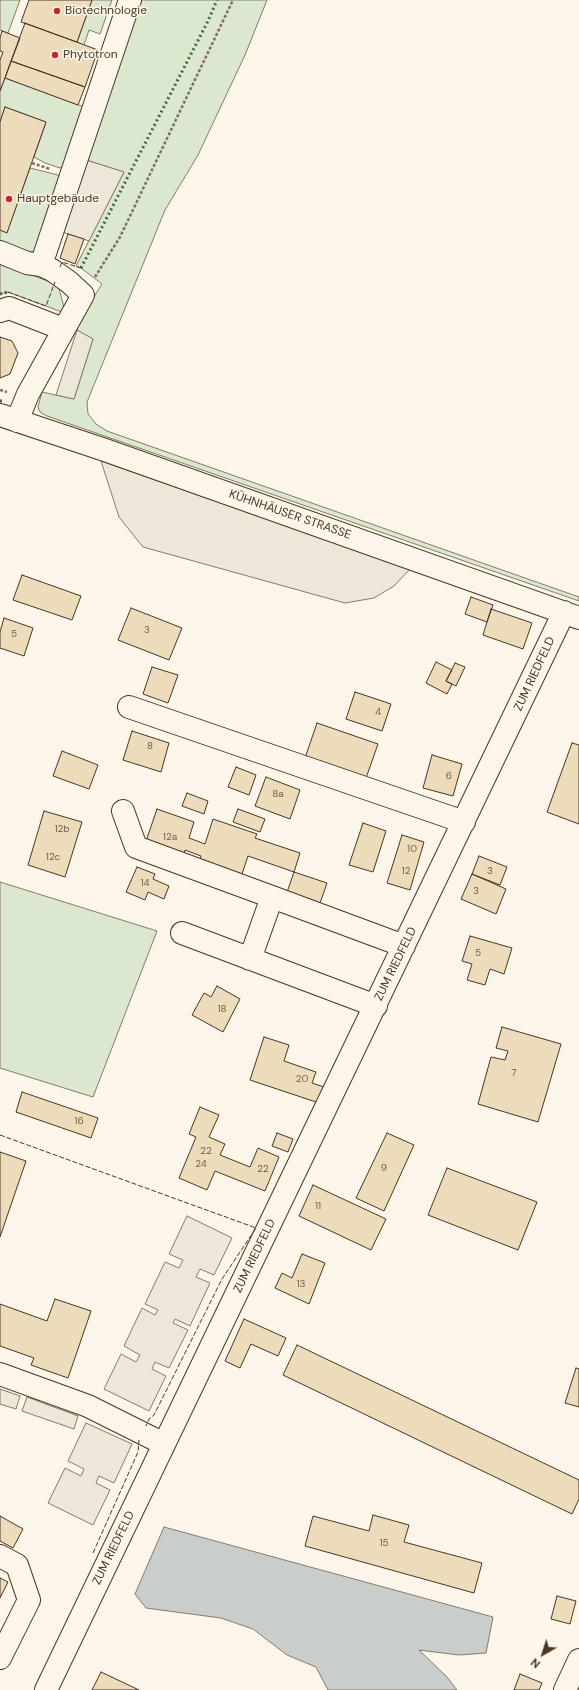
<!DOCTYPE html>
<meta charset="utf-8">
<style>
body{margin:0}
#map{position:relative;width:579px;height:1690px;overflow:hidden;background:#fbf6e9;font-family:"DM Sans",sans-serif}
canvas{display:block}
.north{position:absolute;left:523px;top:1634px;width:40px;height:40px;-webkit-text-stroke:3px #fbf6e9;paint-order:stroke;rotate:219deg;font-size:11px;font-weight:700;line-height:16px;text-align:center;color:#4a3520}
.north::after{content:'';display:block;margin:auto;width:14px;height:18px;background:#4a3520;clip-path:polygon(50% 0,100% 100%,50% 72%,0 100%)}
</style>
<div id="map">
<canvas width="579" height="1690"></canvas>
<div class="north">N</div>
</div>
<script>
const g = document.querySelector('canvas').getContext('2d');
g.lineJoin = 'round';
function paint(path, color) { g.fillStyle = color; g.fill(path, 'evenodd'); }
const poly = rows => new Path2D(rows.map(r => 'M' + r).join(''));
function strokePath(path, color, width, dash) { g.strokeStyle = color; g.lineWidth = width; g.lineCap = dash ? 'butt' : 'round'; g.setLineDash(dash || []); g.stroke(path); }
function label(font, color, halo, rows, align = 'center') {
  g.font = font + ' "DM Sans",sans-serif'; g.lineWidth = 3; g.setLineDash([]); g.textBaseline = 'middle'; g.strokeStyle = halo; g.fillStyle = color; for (const [text, x, y, turn = 0] of rows) {
    g.save(); g.translate(x, y); g.rotate((+turn || 0) * Math.PI / 180); g.textAlign = isNaN(turn) ? turn : align; if (halo) g.strokeText(text, 0, 0); g.fillText(text, 0, 0); g.restore();
  }
}
const green = poly([
 [0,0,20,0,8,33,0,30,0,0],
 [92,0,112,0,100,34,89,30,84,45,77,42,92,0],
 [140,0,267,0,245,55,198,155,165,210,87,402,88,414,96,424,107,431,579,597,579,601,47,416,40,412,38,407,42,392,74,399,93,339,74,329,102,284,81,268,76,266,124,172,86,160,140,0],
 [5,78,84,107,64,166,60,168,45,163,34,157,46,122,5,107,0,122,0,91,5,78],
 [30,168,58,175,60,179,35,251,28,253,0,244,0,230,7,232,30,168],
 [0,263,58,285,64,307,62,312,8,292,0,294,0,263],
 [0,882,157,931,93,1097,0,1068,0,882]
]);
const parking = poly([
 [86,160,124,172,89,241,62,232,86,160],
 [77,330,93,339,74,399,56,395,77,330],
 [101,461,410,569,394,586,374,598,345,603,143,547,119,517,101,461],
 [187,1216,232,1238,214,1275,200,1269,196,1277,210,1283,190,1326,175,1319,173,1323,188,1330,169,1368,155,1362,152,1369,166,1376,149,1411,104,1389,121,1354,136,1362,140,1355,124,1346,142,1308,155,1315,158,1310,145,1304,165,1262,179,1268,183,1260,169,1254,187,1216],
 [0,1389,20,1396,16,1409,0,1404,0,1389],
 [27,1397,78,1416,74,1429,22,1411,27,1397],
 [86,1423,132,1444,114,1483,99,1476,96,1483,110,1490,93,1525,48,1503,65,1468,81,1476,84,1469,68,1461,86,1423]
]);
const water = poly([
 [164,1527,493,1617,486,1653,459,1655,419,1650,447,1677,457,1690,328,1690,316,1667,287,1655,253,1629,221,1618,146,1608,135,1594,164,1527]
]);
const building = poly([
 [29,0,92,0,77,42,21,22,29,0],
 [25,23,98,50,85,87,11,61,25,23],
 [2,31,20,38,0,91,0,60,3,52,0,51,0,38,2,31],
 [11,61,85,87,78,105,5,78,11,61],
 [5,107,46,122,7,233,0,230,0,122,5,107],
 [68,234,84,239,75,264,60,258,68,234],
 [0,337,12,341,18,353,10,374,0,378,0,337],
 [22,575,81,596,72,620,13,600,22,575],
 [471,597,493,605,487,622,465,614,471,597],
 [131,608,182,628,169,660,118,640,131,608],
 [491,609,532,623,523,649,483,635,491,609],
 [4,618,33,628,24,656,0,648,0,632,4,618],
 [436,662,452,670,446,681,452,684,447,694,426,683,436,662],
 [455,663,465,667,456,686,446,681,455,663],
 [152,667,178,675,168,703,143,694,152,667],
 [355,692,391,704,382,731,346,719,355,692],
 [317,723,378,744,365,781,304,761,317,723],
 [132,731,169,743,161,772,123,760,132,731],
 [572,743,579,745,579,824,547,812,572,743],
 [62,751,98,765,89,789,53,776,62,751],
 [432,755,462,764,453,796,423,788,432,755],
 [236,767,256,775,249,795,228,787,236,767],
 [266,777,300,790,290,819,255,806,266,777],
 [187,793,208,801,204,814,182,806,187,793],
 [157,809,194,822,189,838,205,844,213,819,257,834,255,838,300,853,294,872,248,856,241,877,198,863,201,856,185,850,183,857,145,844,157,809],
 [238,809,265,819,260,832,233,822,238,809],
 [44,811,82,822,65,877,28,865,44,811],
 [363,823,386,831,373,872,349,865,363,823],
 [402,835,424,842,410,890,387,883,402,835],
 [479,856,507,867,500,885,472,874,479,856],
 [137,867,155,874,153,879,169,886,164,899,148,892,145,900,126,892,137,867],
 [294,872,327,883,318,909,285,898,294,872],
 [472,874,506,889,496,914,461,899,472,874],
 [470,936,512,948,504,974,490,969,485,985,467,980,472,964,462,961,470,936],
 [217,986,240,999,223,1032,192,1015,204,993,211,997,217,986],
 [502,1027,561,1044,538,1122,478,1104,491,1057,505,1060,508,1051,496,1048,502,1027],
 [264,1037,289,1045,284,1061,316,1072,312,1083,324,1087,319,1103,250,1080,264,1037],
 [22,1092,98,1118,91,1138,16,1112,22,1092],
 [200,1107,219,1115,209,1137,225,1144,220,1155,250,1167,258,1148,279,1157,265,1191,215,1171,207,1190,179,1178,196,1137,189,1134,200,1107],
 [277,1133,293,1139,288,1152,272,1146,277,1133],
 [387,1133,414,1145,384,1211,356,1198,387,1133],
 [0,1152,26,1161,0,1237,0,1152],
 [447,1168,537,1202,518,1250,428,1215,447,1168],
 [313,1185,386,1219,371,1250,299,1216,313,1185],
 [302,1254,325,1263,309,1304,275,1288,282,1273,292,1278,302,1254],
 [55,1299,91,1311,68,1378,31,1365,34,1358,0,1346,0,1304,47,1321,55,1299],
 [244,1319,286,1338,278,1356,251,1344,240,1368,225,1361,244,1319],
 [297,1345,579,1480,579,1499,572,1514,283,1375,297,1345],
 [576,1368,579,1369,579,1407,565,1403,576,1368],
 [373,1515,409,1525,404,1542,482,1563,474,1593,305,1546,313,1516,369,1531,373,1515],
 [0,1516,23,1529,13,1548,0,1541,0,1516],
 [0,1578,8,1582,0,1598,0,1578],
 [557,1596,576,1601,570,1624,551,1619,557,1596],
 [101,1672,139,1690,92,1690,101,1672],
 [520,1674,542,1683,539,1690,514,1690,520,1674]
]);
const path = poly([
 [32,163,50,169],
 [95,277,120,237,233,0],
 [0,390,7,392]
]);
const minor = poly([
 [0,252,27,263,41,265,52,270,69,282,83,295,28,394,17,421],
 [41,265,130,0],
 [0,311,9,308,63,329],
 [0,415,105,450,579,618],
 [129,707,464,822],
 [123,811,136,847,272,897],
 [182,933,376,1006],
 [250,959,272,897,404,946],
 [0,1374,88,1406,164,1444],
 [0,1556,17,1565,29,1600,0,1658],
 [46,1690,564,612],
 [565,1690,579,1660]
]);
const hedge = poly([
 [81,268,208,21,217,0],
 [0,294,8,292],
 [0,401,2,401]
]);
const fence = poly([
 [60,267,62,262,81,268],
 [8,292,46,306,55,282],
 [0,1135,256,1228,222,1279,154,1415,149,1419,146,1426],
 [93,1553,138,1452,139,1440]
]);
const markers = [
 [57,11,4,"#c62828"],
 [55,55,4,"#c62828"],
 [9,199,4,"#c62828"]
];
const numberNames = [
 ["3",147,630],
 ["5",14,634],
 ["4",378,712],
 ["8",150,746],
 ["6",449,776],
 ["8a",278,794],
 ["12b",62,829],
 ["12a",170,837],
 ["10",412,849],
 ["12c",53,857],
 ["12",406,871],
 ["3",490,871],
 ["14",145,883],
 ["3",476,891],
 ["5",478,953],
 ["18",222,1009],
 ["7",514,1073],
 ["20",302,1079],
 ["16",79,1121],
 ["22",206,1151],
 ["24",201,1164],
 ["9",384,1168],
 ["22",263,1169],
 ["11",318,1206],
 ["13",301,1284],
 ["15",384,1543]
];
const poiNames = [
 ["Biotechnologie",65,11],
 ["Phytotron",63,55],
 ["Hauptgebäude",17,199]
];
const streetNames = [
 ["KÜHNHÄUSER STRASSE",290,515,19],
 ["ZUM RIEDFELD",535,674,-65],
 ["ZUM RIEDFELD",396,964,-64],
 ["ZUM RIEDFELD",255,1256,-64],
 ["ZUM RIEDFELD",114,1548,-64]
];
paint(green, '#dce7d0');
strokePath(green, '#887966', 1);
paint(parking, '#ede7d9');
strokePath(parking, '#887966', 1);
paint(water, '#c9cecd');
strokePath(water, '#887966', 1);
paint(building, '#ecdcbc');
strokePath(building, '#4a3520', 1);
strokePath(minor, '#4a3520', 24);
strokePath(path, '#7f6f5c', 2.5, [3, 2]);
strokePath(minor, '#fbf6e9', 22);
strokePath(hedge, '#436837', 3, [2, 3]);
strokePath(fence, '#4a3520', 1, [5, 2]);
for (const [x, y, r, color] of markers) { const dot = new Path2D(); dot.arc(x, y, r, 0, 2 * Math.PI); g.fillStyle = color; g.fill(dot); strokePath(dot, '#fbf6e9', 1.5); }
label('10px', '#725f47', null, numberNames);
label('12px', '#4a3520', '#fbf6e9', poiNames, 'left');
label('12px', '#4a3520', '#fbf6e9', streetNames);
</script>
